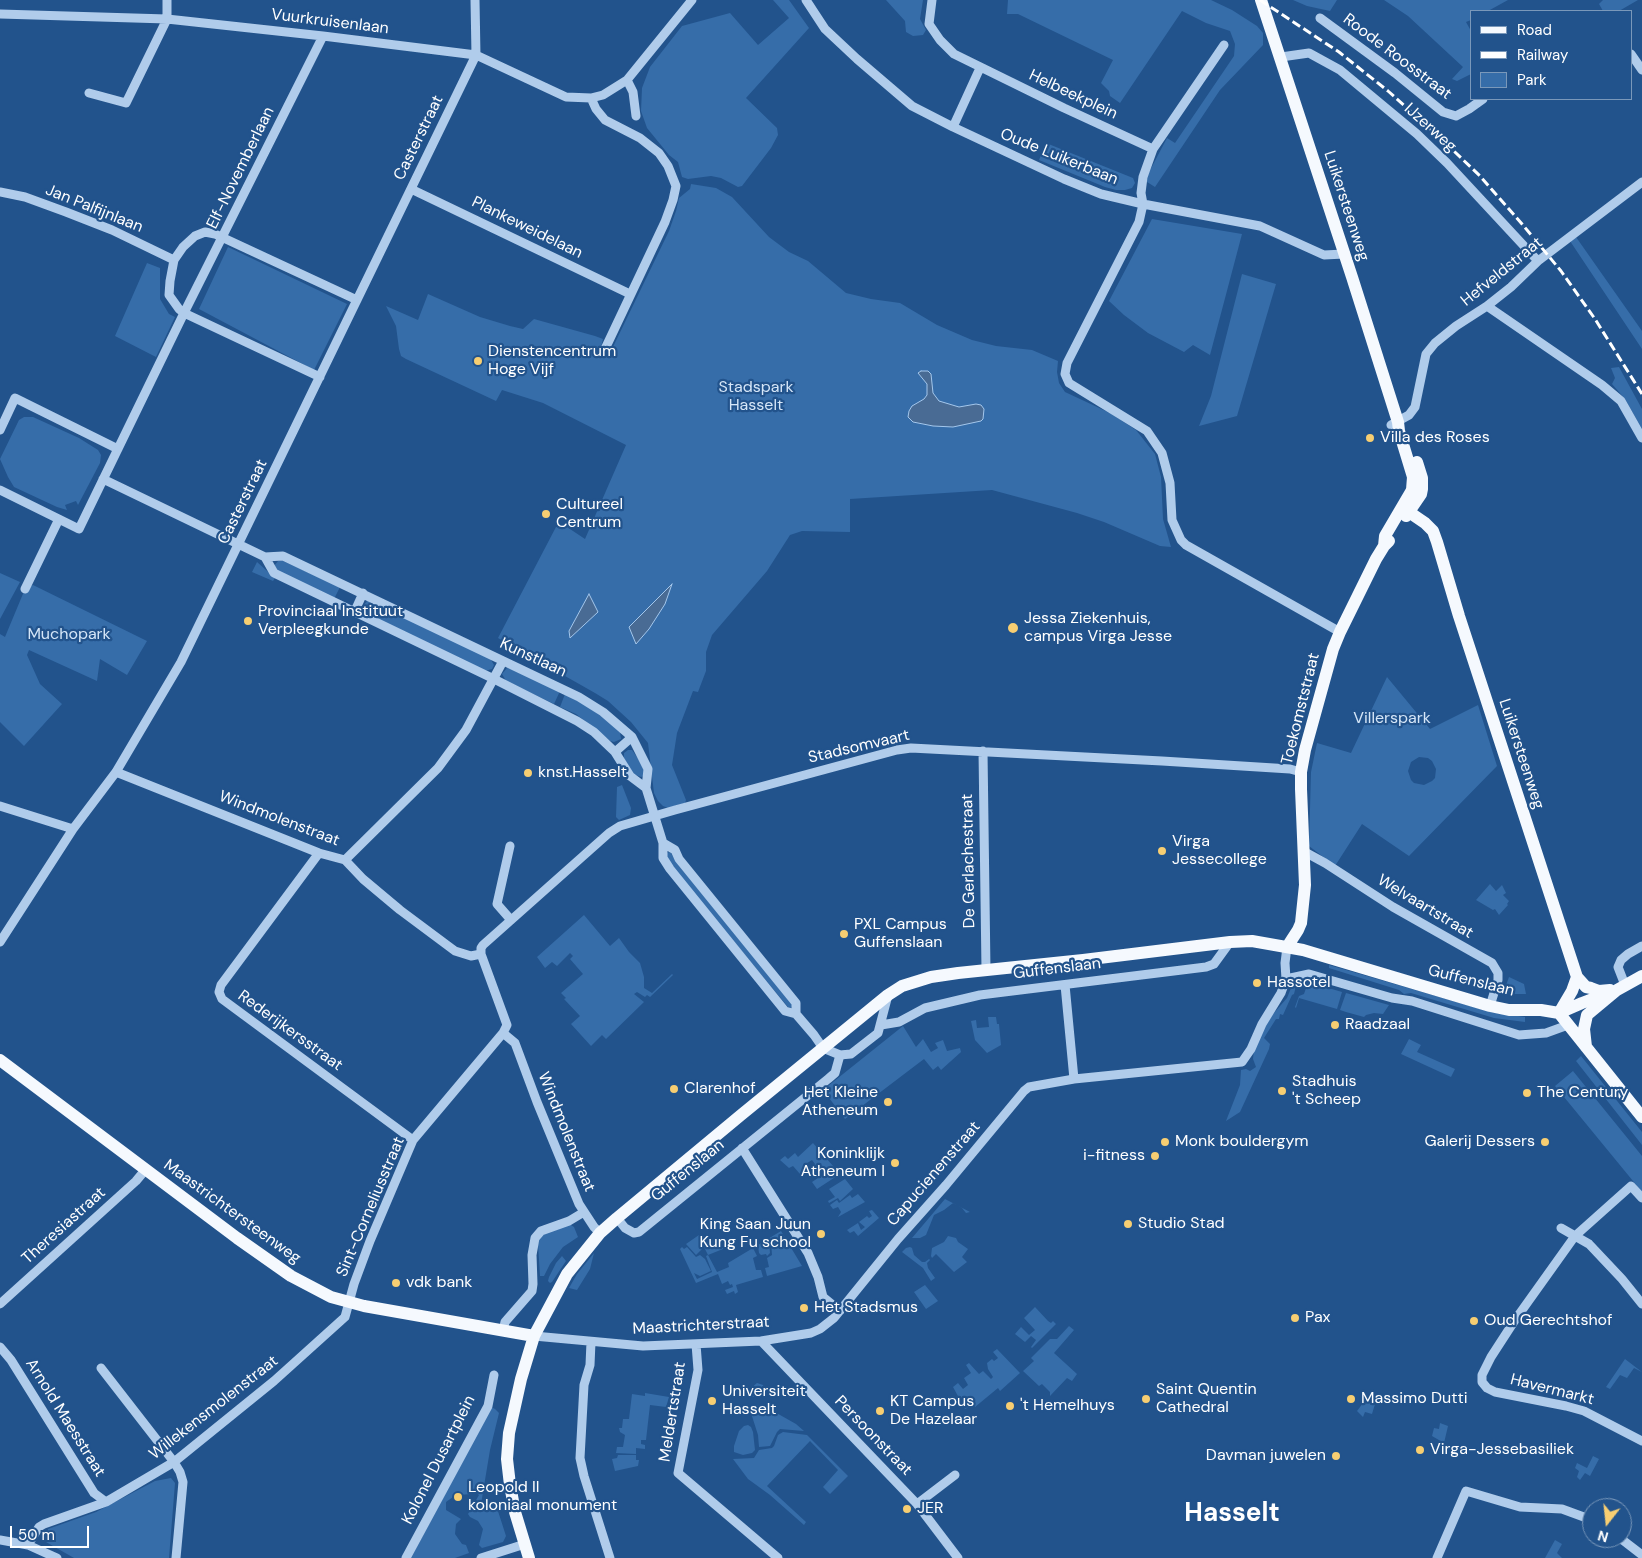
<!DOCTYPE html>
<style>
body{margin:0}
#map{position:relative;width:1642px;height:1558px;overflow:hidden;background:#22538c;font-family:"DM Sans",sans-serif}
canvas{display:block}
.legend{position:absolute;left:1470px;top:10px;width:162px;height:90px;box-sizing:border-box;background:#22538c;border:1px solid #7a98ba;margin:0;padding:6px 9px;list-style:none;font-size:15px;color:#fff}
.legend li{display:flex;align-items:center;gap:10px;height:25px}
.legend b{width:25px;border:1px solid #7a98ba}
.north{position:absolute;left:1582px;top:1498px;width:50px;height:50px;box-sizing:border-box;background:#22538c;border:1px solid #7a98ba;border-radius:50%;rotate:196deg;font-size:14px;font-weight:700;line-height:20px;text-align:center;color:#fff}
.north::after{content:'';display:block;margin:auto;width:18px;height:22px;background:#f7ce72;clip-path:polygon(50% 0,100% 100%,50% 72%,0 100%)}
.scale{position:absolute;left:10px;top:1526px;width:79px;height:22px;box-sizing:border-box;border:2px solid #fff;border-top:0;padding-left:6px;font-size:15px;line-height:18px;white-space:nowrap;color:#fff;-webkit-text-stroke:4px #22538c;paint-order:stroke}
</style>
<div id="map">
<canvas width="1642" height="1558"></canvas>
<ul class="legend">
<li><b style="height:6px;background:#f5f9fe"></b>Road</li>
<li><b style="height:6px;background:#fff"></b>Railway</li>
<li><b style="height:14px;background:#366da9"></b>Park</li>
</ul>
<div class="north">N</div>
<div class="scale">50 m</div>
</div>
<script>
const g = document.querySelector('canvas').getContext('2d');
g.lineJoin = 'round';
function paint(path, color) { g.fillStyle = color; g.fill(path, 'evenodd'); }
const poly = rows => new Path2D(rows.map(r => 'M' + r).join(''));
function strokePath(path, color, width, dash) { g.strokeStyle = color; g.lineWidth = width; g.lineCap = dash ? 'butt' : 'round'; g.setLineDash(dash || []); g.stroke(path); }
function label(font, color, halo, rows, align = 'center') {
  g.font = font + ' "DM Sans",sans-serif'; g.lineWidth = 4.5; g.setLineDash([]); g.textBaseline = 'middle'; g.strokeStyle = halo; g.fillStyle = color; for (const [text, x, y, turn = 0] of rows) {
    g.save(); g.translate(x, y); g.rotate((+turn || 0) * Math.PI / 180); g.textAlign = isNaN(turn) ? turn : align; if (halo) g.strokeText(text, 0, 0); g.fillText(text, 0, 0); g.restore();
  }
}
const green = poly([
 [773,0,789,0,809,28,746,98,777,128,778,135,771,148,742,186,738,187,721,178,711,176,688,179,682,177,678,162,669,155,647,128,641,111,642,88,650,67,682,26,730,13,758,45,789,18],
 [886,0,923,0,920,19,926,30,923,35,913,36,906,32,905,21],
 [1008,0,1211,0,1232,10,1257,26,1263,33,1263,45,1220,90,1155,187,1147,182,1147,176,1167,138,1175,143,1234,56,1235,44,1230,31,1206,23,1182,11,1120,103,1110,96,1109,91,1101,83,1113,60,1018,14,1007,14],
 [1293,0,1337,0,1330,11,1307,6],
 [1384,0,1508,0,1488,11,1471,11,1471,20,1466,22,1471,31,1471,74,1457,81,1452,79,1463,67,1408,16],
 [1603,0,1638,0,1619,11,1603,11,1599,4],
 [1046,143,1133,178,1135,183,1132,188,1125,190,1116,190,1105,187,1039,160],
 [691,184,716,188,732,197,769,237,789,252,808,261,846,293,871,299,900,303,937,325,972,340,996,346,1032,350,1058,361,1057,372,1059,383,1065,392,1110,413,1136,430,1155,454,1161,477,1163,519,1171,547,1160,546,1104,522,1077,513,992,490,850,499,850,532,802,531,790,535,767,571,712,635,706,652,706,671,698,692,693,691,677,733,672,765,686,800,685,803,668,808,663,806,658,801,654,793,648,743,631,722,608,701,595,693,498,638,556,527,567,527,585,539,626,445,543,403,502,390,496,401,406,359,401,356,399,349,396,326,386,306,418,320,428,294,480,317,510,326,523,329,534,319,595,336,603,339,601,347,611,351,669,231,676,211,679,198,690,189],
 [1152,219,1242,234,1210,355,1193,345,1184,352,1148,333,1124,315,1109,301],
 [1576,237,1642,331,1642,349,1570,241],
 [228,247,347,304,314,370,199,309],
 [147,263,160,268,160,299,169,314,175,317,156,357,115,336],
 [1242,274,1276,284,1237,416,1199,426,1211,396],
 [1619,367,1642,409,1642,429,1625,399,1612,384,1615,378,1611,368],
 [24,417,33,417,79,438,98,450,101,455,100,463,78,505,76,501,65,505,67,510,57,507,14,487,8,477,0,459,19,420],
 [278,561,283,561,340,587,334,599,278,572,274,566],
 [257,562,275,578,273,581,252,572],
 [0,573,20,582,0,619],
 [33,585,147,641,127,675,100,659,97,681,29,650,27,655,40,684,62,704,24,746,0,722,0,634,5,637,25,589],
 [367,601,371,601,490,658,494,665,492,669,485,671,365,614,363,606],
 [507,668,513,669,560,691,554,704,506,681,502,674],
 [1387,677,1430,729,1478,705,1497,766,1409,856,1362,824,1335,866,1309,846,1311,772,1317,743,1351,753],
 [1419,757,1428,758,1432,761,1436,769,1435,778,1432,781,1424,785,1414,783,1411,780,1408,771,1411,762],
 [565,694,583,703,601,716,620,732,621,739,614,742,610,741,576,714,560,707],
 [628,750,632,750,644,767,644,776,641,777,633,774,624,758,624,753],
 [622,785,631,808,630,815,619,820,616,817,617,787],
 [669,852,671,853,679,866,793,1004,791,1008,788,1007,674,869,666,856,667,853],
 [1490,884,1496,891,1502,885,1506,893,1503,895,1509,901,1507,904,1508,905,1499,915,1495,909,1493,910,1476,900],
 [584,915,610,946,619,938,629,952,640,963,644,977,644,988,652,993,672,974,673,975,650,997,647,995,645,997,637,992,634,994,644,1002,606,1039,602,1035,591,1046,571,1024,580,1016,564,999,566,998,561,993,583,974,570,959,573,956,570,953,557,966,552,962,545,968,537,957],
 [1329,965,1491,1012,1525,1017,1525,1022,1494,1018,1411,993,1404,994,1399,990,1329,968],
 [1509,977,1524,984,1526,994,1515,994,1504,991],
 [1308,982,1342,992,1337,1009,1299,998,1296,1008,1295,1007,1299,996,1304,994],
 [1293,983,1296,986,1294,994,1292,995,1283,1015,1280,1014,1279,1019,1276,1019,1264,1038,1270,1044,1269,1049,1240,1112,1226,1121,1240,1085,1241,1070,1246,1069,1250,1071,1256,1067,1253,1059,1254,1049,1267,1021,1287,998],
 [1346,993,1357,996,1389,1005,1383,1014,1374,1013,1366,1015,1364,1017,1346,1012,1340,1010],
 [988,1017,996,1017,997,1024,999,1024,1001,1045,987,1053,975,1040,971,1021,976,1020,977,1028,989,1027],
 [903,1026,916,1047,923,1039,931,1052,938,1048,935,1043,943,1040,947,1051,960,1048,961,1052,941,1070,938,1066,933,1070,924,1059,845,1119,823,1090],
 [1409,1039,1421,1045,1417,1052,1455,1069,1451,1077,1401,1054],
 [1581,1056,1642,1132,1642,1145,1576,1061],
 [1573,1071,1642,1156,1642,1192,1555,1086],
 [813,1143,840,1174,817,1189,812,1182,818,1178,815,1175,810,1176,810,1174,813,1171,811,1167,815,1164,812,1160,804,1165,807,1170,800,1174,793,1166,789,1168,780,1160,785,1156,788,1159,795,1153,798,1157],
 [845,1179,853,1189,840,1201,838,1198,829,1203,828,1201,835,1197,829,1189],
 [858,1194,865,1202,838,1217,841,1212,838,1207,833,1209,830,1205,837,1200,839,1203,850,1195,852,1198],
 [945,1199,970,1212,966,1213,962,1208,953,1203,944,1210,934,1215,926,1235,920,1238,912,1238],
 [872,1210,879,1218,858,1236,854,1231,850,1233,847,1230,858,1223,861,1230,865,1227,859,1222,867,1216,869,1218,872,1216,869,1211],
 [568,1223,574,1227,578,1237,563,1247,550,1264,544,1276,540,1276,538,1244,539,1237,543,1232],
 [781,1231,802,1266,767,1276,765,1268,769,1267,767,1258,772,1255,771,1242,775,1241,771,1239,769,1241,770,1253,767,1256,766,1254,761,1255,759,1253,758,1245],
 [699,1235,704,1246,709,1243,711,1245,719,1238,723,1249,708,1255,717,1272,729,1267,728,1263,753,1248,757,1256,753,1258,756,1270,761,1270,763,1277,736,1285,738,1292,735,1294,734,1291,727,1294,725,1290,733,1287,732,1284,730,1285,728,1281,722,1284,718,1274,696,1283,680,1249,682,1247,684,1249,687,1247,696,1257,700,1255,705,1259,711,1271,700,1276,694,1273,697,1279,712,1272,706,1256,708,1255,704,1247,696,1255,686,1244],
 [948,1236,956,1238,958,1242,968,1249,962,1257,967,1262,954,1272,936,1254,932,1258,931,1256,932,1248,944,1242],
 [910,1247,912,1248,914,1255,922,1262,925,1262,929,1259,930,1260,927,1263,928,1268,935,1278,931,1281,923,1268,902,1252,906,1248],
 [594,1253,590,1269,577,1290,569,1288,577,1274],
 [562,1256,566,1261,552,1282,550,1283,548,1281,549,1277,556,1263],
 [925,1285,938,1301,926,1309,914,1292],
 [1035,1307,1048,1321,1051,1323,1053,1321,1056,1324,1032,1348,1031,1347,1036,1340,1031,1336,1025,1342,1015,1334,1021,1327,1029,1335,1035,1330,1024,1318],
 [1069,1326,1074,1330,1054,1353,1077,1374,1072,1381,1067,1378,1050,1396,1050,1392,1042,1384,1039,1386,1023,1371,1034,1361,1031,1358,1050,1339,1057,1339],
 [997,1349,1020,1373,1000,1391,998,1388,975,1407,973,1405,965,1409,953,1387,958,1383,963,1389,968,1385,964,1378,971,1373,966,1365,969,1363,979,1374,983,1371,991,1379,993,1377,988,1369,987,1363,992,1359,994,1361,998,1358,993,1352],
 [1625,1359,1642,1372,1634,1368,1627,1378,1620,1375,1610,1389,1606,1387],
 [757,1383,763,1385,766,1393,763,1396,750,1397,750,1389],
 [645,1393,669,1397,666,1407,650,1405,646,1440,641,1440,641,1444,645,1445,645,1449,636,1448,636,1454,616,1453,617,1447,623,1447,625,1435,620,1432,619,1428,622,1428,623,1419,629,1419,632,1394,645,1396],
 [1366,1399,1375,1404,1372,1414,1365,1412,1363,1417,1357,1411],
 [758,1405,773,1411,796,1424,804,1431,780,1429,777,1432,770,1446,759,1447,758,1435,751,1413,754,1406],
 [491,1407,495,1409,499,1413,490,1450,480,1510,488,1504,489,1510,497,1508,506,1536,503,1542,482,1548,479,1545,483,1529,478,1521,470,1517,468,1514,479,1495,475,1491,470,1494,460,1495,453,1497,446,1502,446,1510,461,1519,456,1524,455,1534,462,1544,466,1545,469,1553,455,1558,411,1558],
 [1440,1423,1448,1426,1444,1443,1432,1436,1434,1428,1439,1429],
 [748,1425,751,1427,753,1432,755,1450,752,1453,743,1455,734,1452,734,1446,739,1431,744,1426],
 [783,1432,807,1435,848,1476,830,1494,823,1487,838,1470,810,1441,767,1486,806,1522,804,1525,770,1495,748,1479,733,1459,754,1458,759,1450,772,1448,774,1446,778,1435],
 [618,1455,636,1455,636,1460,639,1460,638,1466,615,1471,612,1459,617,1458],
 [1593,1456,1599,1459,1590,1476,1585,1473,1580,1480,1577,1477,1579,1471,1575,1468,1577,1463,1587,1468],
 [171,1478,175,1483,169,1558,74,1558,46,1542,48,1529,96,1512,155,1481],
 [1555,1540,1562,1544,1557,1553,1562,1558,1545,1558]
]);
const water = poly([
 [921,371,928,371,931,374,933,393,939,401,959,407,976,404,981,405,984,409,983,419,981,421,953,427,933,426,913,422,908,417,909,411,912,406,924,399,927,395,927,384,918,373,921,371],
 [672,584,665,604,649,629,636,644,629,627,672,584],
 [589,594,598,612,570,638,569,631,589,594]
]);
const minor = poly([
 [806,0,825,29,857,59,912,106,953,127,1064,179,1101,194,1143,204,1260,226,1324,255,1344,254],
 [932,0,929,24,940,40,954,54,1064,108,1153,149],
 [0,14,167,19,323,36,476,55,566,97,591,98,603,95,627,80,692,0],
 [1320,18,1395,73,1443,112,1456,116,1469,109,1483,99],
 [1224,45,1153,149,1143,177,1141,193,1143,204,1139,222,1067,363,1065,374,1069,383,1147,431,1162,453,1170,483,1172,520,1181,540,1186,545,1340,632],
 [1631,54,1642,70],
 [1281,57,1309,53,1340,70,1417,134,1447,163,1538,261],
 [627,80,633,92,636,116],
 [89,93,126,103,167,19,167,0],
 [591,98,596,109,605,120,640,138,659,153,668,166,676,186,673,200,665,222,605,349],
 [953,127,980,68],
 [411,189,630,294],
 [0,192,25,197,66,212,112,230,174,260],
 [1487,306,1602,385,1621,401,1642,438],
 [320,377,184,313,179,309,169,295,170,281,174,260,183,247,195,236,205,232,215,234,357,300],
 [1391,425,1409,415,1415,407,1426,354,1435,343,1456,326,1487,306,1511,287,1538,261,1642,182],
 [0,430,15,398,118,449],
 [103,479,265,557,283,556,579,697,603,712,632,737,648,769,646,788,663,843,663,858,670,869,785,1011,796,1014,814,1035,823,1048,840,1055,851,1054,878,1033,888,995],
 [0,490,79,529,184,313,323,36],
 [265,557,274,573,494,679,577,721,594,732,615,752,630,776,646,788],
 [25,589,59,519],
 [354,613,363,593],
 [983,751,986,970],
 [615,752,632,737],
 [116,772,319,853,345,860,363,879,400,910,455,951,471,956,481,954],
 [0,806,73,829],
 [663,843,675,850,679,859,796,1003,796,1014],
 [510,846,497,904,511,920],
 [1303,851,1325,863,1393,907,1492,963,1498,973,1498,980,1490,1006],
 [319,853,221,985,219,992,222,999,413,1140],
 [345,860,438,768,466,730,503,661],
 [0,942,73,829,116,772,181,662,476,55,475,0],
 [1286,979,1309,974,1392,998,1412,1001,1519,1035,1546,1033,1568,1025],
 [1065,985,1074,1079],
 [1625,985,1618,967,1621,960,1628,954,1642,946],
 [881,1025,899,1022,925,1008,980,995,1206,967,1214,964,1230,942],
 [503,1033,515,1043,537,1102,579,1204,594,1227,600,1233],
 [742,1148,808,1253,818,1277,823,1297,840,1311],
 [1642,1198,1631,1186,1575,1236,1515,1320,1491,1357,1482,1375,1482,1382,1487,1388,1495,1392,1566,1406,1584,1411,1642,1441],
 [617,1218,625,1228,634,1233,639,1232,828,1079,835,1073,840,1055],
 [1561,1228,1589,1244,1622,1279,1642,1304],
 [0,1304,136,1181,146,1169],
 [503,1331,505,1322,532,1291,533,1284,532,1255,535,1238,541,1231,569,1221,584,1212],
 [534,1336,643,1346,761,1341,811,1333,820,1329,834,1318,898,1239,946,1185,1024,1091,1029,1087,1074,1079,1242,1062,1251,1049,1262,1024,1281,993,1286,979,1285,963,1287,947],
 [761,1341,917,1504,958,1558],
 [591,1342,590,1365,584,1385,580,1458,584,1476,610,1558],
 [696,1344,698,1370,678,1473,778,1558],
 [0,1347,11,1360,94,1493,106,1502],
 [101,1368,174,1462,180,1472,183,1482,176,1558],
 [917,1504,955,1475],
 [1620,1538,1642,1555],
 [0,1540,28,1545,57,1558],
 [28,1545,39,1527,44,1524,106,1502,174,1462,274,1381,345,1317,354,1284,370,1241,413,1140,503,1033,507,1025,481,954,481,948,483,945,609,833,620,826,675,810,897,750,911,748,1162,761,1290,769,1301,772],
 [406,1558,488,1406,494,1375],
 [481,1558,525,1544],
 [1437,1558,1466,1491,1520,1507,1562,1509,1592,1520]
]);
const major = poly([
 [1261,0,1352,277,1398,422,1399,431,1413,477,1412,490,1385,536,1384,546],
 [1403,508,1425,523,1433,531,1437,542,1459,616,1577,977,1572,991,1559,1013],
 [1406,516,1421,494,1422,489,1422,478,1417,462],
 [1287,947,1298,930,1301,923,1305,885,1301,789,1301,772,1305,750,1333,649,1340,632,1376,559,1384,546,1389,541],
 [1577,977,1586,987,1591,988,1599,991,1610,990],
 [1559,1013,1642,1117],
 [1559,1013,1582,1003,1608,993],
 [1586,1047,1584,1029,1587,1015,1617,990,1642,976],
 [0,1060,237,1238,291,1276,331,1297,364,1306,534,1336],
 [529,1558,515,1512,510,1485,507,1459,509,1433,521,1379,534,1336,567,1274,600,1233,617,1218,741,1115,888,995,902,986,931,977,958,973,1083,960,1230,942,1252,941,1303,950,1490,1006,1509,1010,1541,1010,1559,1013]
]);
const rail = poly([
 [1260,0,1339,52,1388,91,1435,133,1480,176,1522,224,1561,271,1595,319,1642,394]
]);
const markers = [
 [478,361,5,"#f7ce72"],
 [1370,438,5,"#f7ce72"],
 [546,514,5,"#f7ce72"],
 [248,621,5,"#f7ce72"],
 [1013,628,6,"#f7ce72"],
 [528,773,5,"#f7ce72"],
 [1162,851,5,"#f7ce72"],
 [844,934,5,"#f7ce72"],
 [1257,983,5,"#f7ce72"],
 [1335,1025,5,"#f7ce72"],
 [674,1089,5,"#f7ce72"],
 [1282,1091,5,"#f7ce72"],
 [1527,1093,5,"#f7ce72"],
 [888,1102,5,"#f7ce72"],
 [1165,1142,5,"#f7ce72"],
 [1545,1142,5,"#f7ce72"],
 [1155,1156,5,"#f7ce72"],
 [895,1163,5,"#f7ce72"],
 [1128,1224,5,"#f7ce72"],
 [821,1234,5,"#f7ce72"],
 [396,1283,5,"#f7ce72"],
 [804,1308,5,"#f7ce72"],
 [1295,1318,5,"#f7ce72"],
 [1474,1321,5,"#f7ce72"],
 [1146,1399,5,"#f7ce72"],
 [1351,1399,5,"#f7ce72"],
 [712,1401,5,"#f7ce72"],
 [1010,1406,5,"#f7ce72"],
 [880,1411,5,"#f7ce72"],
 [1420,1450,5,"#f7ce72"],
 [1336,1456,5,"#f7ce72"],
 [458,1497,5,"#f7ce72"],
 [907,1509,5,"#f7ce72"]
];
const streetNames = [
 ["Vuurkruisenlaan",330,22,7],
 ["Roode Roosstraat",1397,57,37],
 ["Helbeekplein",1073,95,25],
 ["IJzerweg",1430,128,42],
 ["Casterstraat",419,138,-64],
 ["Oude Luikerbaan",1059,157,22],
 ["Elf-Novemberlaan",241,168,-64],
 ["Luikersteenweg",1346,206,72],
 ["Jan Palfijnlaan",94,209,22],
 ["Plankeweidelaan",527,228,26],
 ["Hefveldstraat",1502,272,-39],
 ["Casterstraat",243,502,-64],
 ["Kunstlaan",533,658,25],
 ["Toekomststraat",1301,709,-76],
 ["Stadsomvaart",859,747,-13],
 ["Luikersteenweg",1521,754,72],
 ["Windmolenstraat",279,819,21],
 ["De Gerlachestraat",969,861,-91],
 ["Welvaartstraat",1425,907,31],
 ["Guffenslaan",1057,969,-7],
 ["Guffenslaan",1471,981,14],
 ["Rederijkersstraat",290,1031,36],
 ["Windmolenstraat",566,1132,68],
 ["Guffenslaan",688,1171,-39],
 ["Capucienenstraat",934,1174,-49],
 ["Sint-Corneliusstraat",371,1207,-67],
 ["Maastrichtersteenweg",232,1212,36],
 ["Theresiastraat",64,1226,-42],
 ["Maastrichterstraat",701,1326,-3],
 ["Havermarkt",1552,1390,14],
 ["Willekensmolenstraat",214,1408,-38],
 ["Meldertstraat",673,1412,-81],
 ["Arnold Maesstraat",65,1418,58],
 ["Persoonstraat",873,1436,46],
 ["Kolonel Dusartplein",439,1460,-63]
];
const poiNames = [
 ["Dienstencentrum",488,352],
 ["Hoge Vijf",488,370],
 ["Villa des Roses",1380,438],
 ["Cultureel",556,505],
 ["Centrum",556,523],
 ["Provinciaal Instituut",258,612],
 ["Verpleegkunde",258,630],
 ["Jessa Ziekenhuis,",1024,619],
 ["campus Virga Jesse",1024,637],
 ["knst.Hasselt",538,773],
 ["Virga",1172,842],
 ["Jessecollege",1172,860],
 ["PXL Campus",854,925],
 ["Guffenslaan",854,943],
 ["Hassotel",1267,983],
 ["Raadzaal",1345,1025],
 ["Stadhuis",1292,1082],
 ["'t Scheep",1292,1100],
 ["Clarenhof",684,1089],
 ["Het Kleine",878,1093,"right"],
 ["Atheneum",878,1111,"right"],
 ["The Century",1537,1093],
 ["Monk bouldergym",1175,1142],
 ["Galerij Dessers",1535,1142,"right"],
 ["Koninklijk",885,1154,"right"],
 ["Atheneum I",885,1172,"right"],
 ["i-fitness",1145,1156,"right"],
 ["Studio Stad",1138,1224],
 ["King Saan Juun",811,1225,"right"],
 ["Kung Fu school",811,1243,"right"],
 ["vdk bank",406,1283],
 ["Het Stadsmus",814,1308],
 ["Pax",1305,1318],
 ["Oud Gerechtshof",1484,1321],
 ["Saint Quentin",1156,1390],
 ["Cathedral",1156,1408],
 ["Universiteit",722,1392],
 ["Hasselt",722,1410],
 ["Massimo Dutti",1361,1399],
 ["KT Campus",890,1402],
 ["De Hazelaar",890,1420],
 ["'t Hemelhuys",1020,1406],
 ["Virga-Jessebasiliek",1430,1450],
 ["Davman juwelen",1326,1456,"right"],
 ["Leopold II",468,1488],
 ["koloniaal monument",468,1506],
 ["JER",917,1509]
];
const parkNames = [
 ["Stadspark",756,388],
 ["Hasselt",756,406],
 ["Muchopark",69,635],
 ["Villerspark",1392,719]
];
const townNames = [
 ["Hasselt",1232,1514]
];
paint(green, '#366da9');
paint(water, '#496b94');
strokePath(water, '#a4c7ec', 1);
strokePath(minor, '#b0cceb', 9);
strokePath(major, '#f5f9fe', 12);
strokePath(rail, '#fff', 3, [9, 4]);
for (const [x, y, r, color] of markers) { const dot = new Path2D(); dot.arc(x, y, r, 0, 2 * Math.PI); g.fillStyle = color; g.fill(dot); strokePath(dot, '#22538c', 2); }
label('16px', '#fff', '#22538c', streetNames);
label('16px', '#fff', '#22538c', poiNames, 'left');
label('16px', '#d5e6f8', '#22538c', parkNames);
label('bold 26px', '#fff', '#22538c', townNames);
</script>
